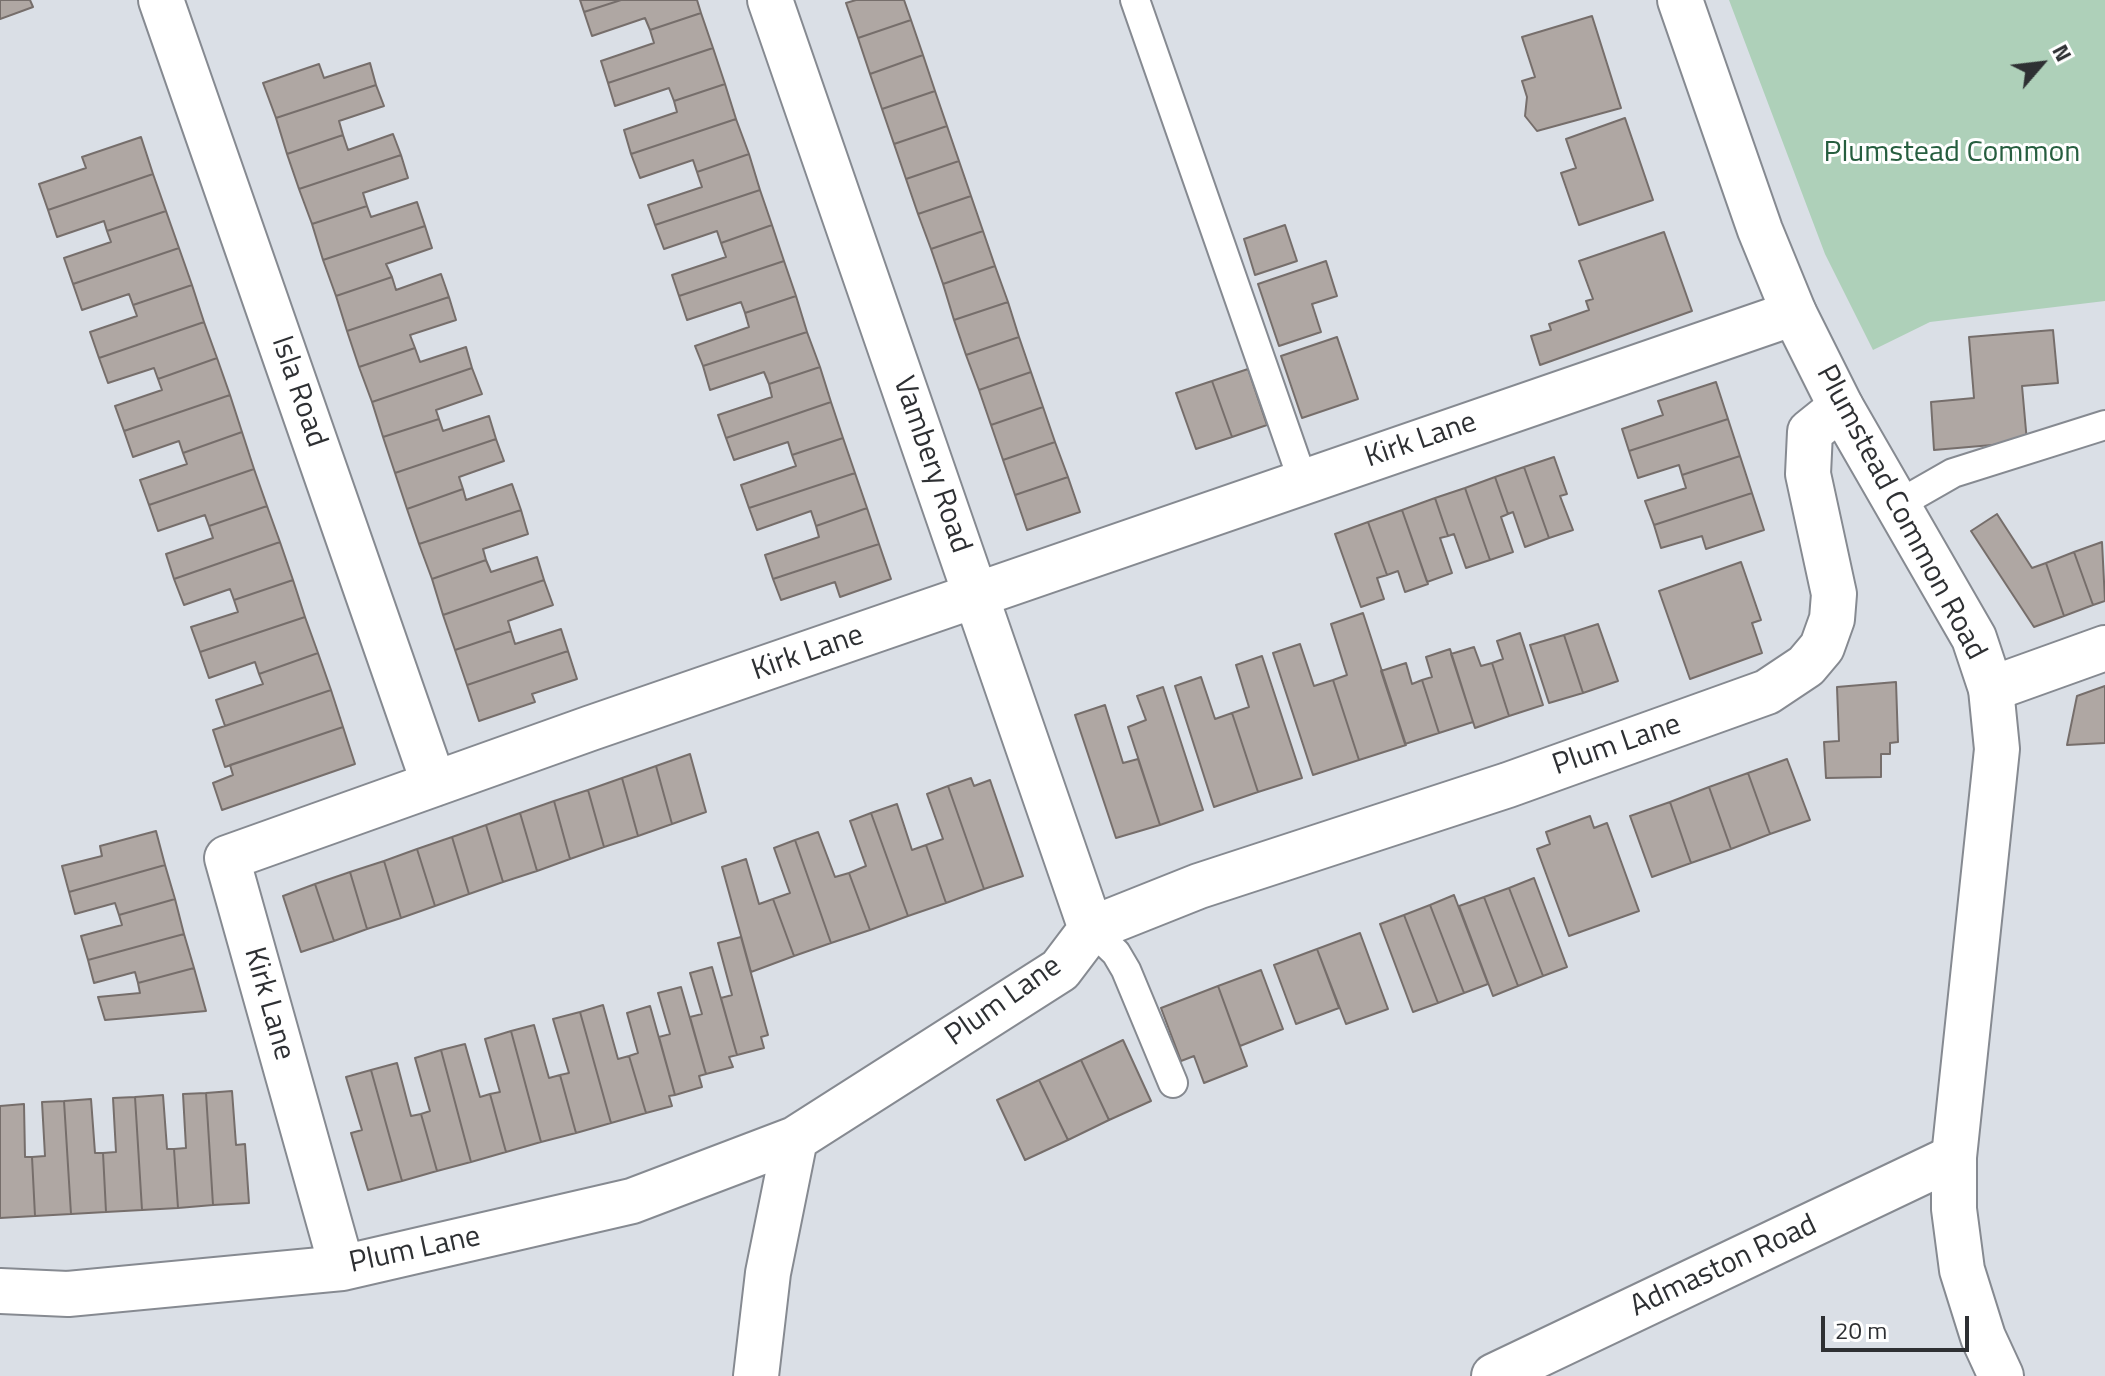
<!DOCTYPE html>
<style>
body{margin:0}
#map{position:relative;width:2105px;height:1376px;overflow:hidden;background:#dadfe6;font-family:"Titillium Web",sans-serif}
canvas{display:block}
.north{position:absolute;left:2001px;top:24px;width:80px;height:80px;-webkit-text-stroke:6px #fff;paint-order:stroke;rotate:62deg;font-size:22px;font-weight:700;line-height:32px;text-align:center;color:#2e3033}
.north::after{content:'';display:block;margin:auto;width:28px;height:36px;background:#2e3033;clip-path:polygon(50% 0,100% 100%,50% 72%,0 100%)}
.scale{position:absolute;left:1821px;top:1316px;width:148px;height:36px;box-sizing:border-box;border:4px solid #2e3033;border-top:0;padding-left:10px;font-size:24px;line-height:28px;white-space:nowrap;color:#2e3033;-webkit-text-stroke:6px #fff;paint-order:stroke}
</style>
<div id="map">
<canvas width="2105" height="1376"></canvas>
<div class="north">N</div>
<div class="scale">20 m</div>
</div>
<script>
const g = document.querySelector('canvas').getContext('2d');
g.lineJoin = 'round';
function paint(path, color) { g.fillStyle = color; g.fill(path, 'evenodd'); }
const poly = rows => new Path2D(rows.map(r => 'M' + r).join(''));
function strokePath(path, color, width, dash) { g.strokeStyle = color; g.lineWidth = width; g.lineCap = dash ? 'butt' : 'round'; g.setLineDash(dash || []); g.stroke(path); }
function label(font, color, halo, rows, align = 'center') {
  g.font = font + ' "Titillium Web",sans-serif'; g.lineWidth = 6; g.setLineDash([]); g.textBaseline = 'middle'; g.strokeStyle = halo; g.fillStyle = color; for (const [text, x, y, turn = 0] of rows) {
    g.save(); g.translate(x, y); g.rotate((+turn || 0) * Math.PI / 180); g.textAlign = isNaN(turn) ? turn : align; if (halo) g.strokeText(text, 0, 0); g.fillText(text, 0, 0); g.restore();
  }
}
const green = poly([
 [1729,0,2105,0,2105,301,1930,322,1873,350,1825,254]
]);
const building = poly([
 [0,0,30,0,33,7,0,19,0,0],
 [580,0,621,0,584,12,580,0],
 [621,0,697,0,701,13,650,30,645,18,592,36,584,12,621,0],
 [856,0,904,0,911,20,858,38,846,3,856,0],
 [701,13,713,48,608,83,601,61,654,43,650,30,701,13],
 [1592,16,1621,108,1537,131,1525,116,1527,97,1522,81,1535,77,1522,37,1592,16],
 [911,20,923,55,870,74,858,38,911,20],
 [713,48,725,84,674,101,669,88,615,106,608,83,713,48],
 [923,55,935,91,882,109,870,74,923,55],
 [370,63,376,85,276,118,263,83,319,64,324,78,370,63],
 [725,84,736,119,631,154,624,130,677,112,674,101,725,84],
 [376,85,384,106,339,121,343,135,287,154,276,118,376,85],
 [935,91,947,126,894,144,882,109,935,91],
 [1625,118,1653,200,1579,225,1561,173,1576,168,1566,139,1625,118],
 [736,119,749,154,697,172,693,160,640,178,631,154,736,119],
 [947,126,959,161,906,179,894,144,947,126],
 [393,134,401,155,299,189,287,154,343,135,348,150,393,134],
 [141,137,153,174,48,210,39,184,86,168,82,157,141,137],
 [749,154,760,190,655,225,648,205,702,187,697,172,749,154],
 [401,155,408,178,363,193,367,206,312,224,299,189,401,155],
 [959,161,971,196,918,214,906,179,959,161],
 [153,174,166,211,107,231,104,221,57,237,48,210,153,174],
 [760,190,772,225,721,243,717,231,664,249,655,225,760,190],
 [971,196,983,231,931,249,918,214,971,196],
 [417,202,425,226,323,260,312,224,367,206,371,217,417,202],
 [166,211,179,248,73,284,64,258,111,242,107,231,166,211],
 [772,225,784,261,679,296,672,275,726,257,721,243,772,225],
 [1285,225,1297,261,1255,275,1244,239,1285,225],
 [425,226,432,248,386,264,392,277,336,296,323,260,425,226],
 [983,231,995,266,943,284,931,249,983,231],
 [1664,232,1692,311,1540,365,1531,336,1551,330,1549,324,1589,310,1586,301,1593,299,1579,261,1664,232],
 [179,248,192,285,133,305,129,294,82,310,73,284,179,248],
 [784,261,796,296,745,313,741,302,687,320,679,296,784,261],
 [1326,261,1337,296,1312,304,1321,332,1279,346,1258,284,1326,261],
 [995,266,1008,302,954,320,943,284,995,266],
 [441,274,449,297,347,331,336,296,392,277,396,290,441,274],
 [192,285,204,322,99,358,90,332,137,316,133,305,192,285],
 [796,296,807,332,703,366,695,346,749,327,745,313,796,296],
 [449,297,456,320,410,335,415,348,359,367,347,331,449,297],
 [1008,302,1019,337,966,355,954,320,1008,302],
 [204,322,217,358,158,379,154,368,108,383,99,358,204,322],
 [2053,330,2058,383,2022,386,2027,442,1934,450,1931,402,1974,398,1969,337,2053,330],
 [807,332,820,367,769,384,764,372,710,390,703,366,807,332],
 [1019,337,1031,372,979,390,966,355,1019,337],
 [1337,337,1358,399,1302,418,1281,356,1337,337],
 [466,347,472,368,372,402,359,367,415,348,420,362,466,347],
 [217,358,230,395,124,431,115,406,162,390,158,379,217,358],
 [820,367,831,402,726,438,718,415,772,397,769,384,820,367],
 [472,368,482,394,436,410,439,419,383,437,372,402,472,368],
 [1248,369,1267,425,1232,437,1212,381,1248,369],
 [1031,372,1043,407,991,425,979,390,1031,372],
 [1212,381,1232,437,1196,449,1176,393,1212,381],
 [1716,382,1728,419,1629,451,1622,429,1663,415,1658,401,1716,382],
 [230,395,242,432,183,453,179,441,133,457,124,431,230,395],
 [831,402,843,438,792,455,788,442,734,460,726,438,831,402],
 [1043,407,1055,442,1003,460,991,425,1043,407],
 [489,416,496,439,395,473,383,437,439,419,443,431,489,416],
 [1728,419,1740,456,1682,475,1679,465,1638,478,1629,451,1728,419],
 [242,432,254,469,149,505,140,480,187,464,183,453,242,432],
 [843,438,855,473,749,508,741,485,796,466,792,455,843,438],
 [496,439,504,461,459,477,463,489,407,509,395,473,496,439],
 [1055,442,1068,477,1015,495,1003,460,1055,442],
 [1740,456,1752,493,1654,525,1645,501,1686,488,1682,475,1740,456],
 [1554,457,1567,494,1560,496,1573,530,1549,538,1524,467,1554,457],
 [1524,467,1549,538,1525,547,1513,512,1508,514,1495,477,1524,467],
 [254,469,267,506,209,526,205,515,158,531,149,505,254,469],
 [855,473,867,508,816,526,811,511,757,530,749,508,855,473],
 [1068,477,1080,512,1027,530,1015,495,1068,477],
 [1495,477,1508,514,1501,517,1513,552,1490,560,1465,488,1495,477],
 [512,484,521,510,419,544,407,509,463,489,466,500,512,484],
 [1465,488,1490,560,1466,568,1454,534,1448,536,1435,498,1465,488],
 [1752,493,1764,530,1706,549,1702,536,1661,548,1654,525,1752,493],
 [1435,498,1448,536,1440,538,1452,573,1427,582,1402,510,1435,498],
 [267,506,280,542,174,579,166,554,213,538,209,526,267,506],
 [867,508,879,544,773,579,765,555,819,537,816,526,867,508],
 [521,510,528,534,483,549,486,560,432,579,419,544,521,510],
 [1402,510,1428,584,1405,592,1398,571,1387,575,1368,522,1402,510],
 [1997,514,2032,568,2046,563,2064,616,2034,627,1971,531,1997,514],
 [1368,522,1387,575,1377,578,1384,599,1361,607,1335,534,1368,522],
 [280,542,293,580,234,600,230,589,184,605,174,579,280,542],
 [2102,542,2105,601,2093,605,2074,552,2102,542],
 [879,544,891,579,840,597,835,582,781,600,773,579,879,544],
 [2074,552,2093,605,2064,616,2046,563,2074,552],
 [537,557,544,580,443,615,432,579,486,560,491,572,537,557],
 [1741,562,1761,620,1752,623,1762,653,1690,679,1659,591,1741,562],
 [293,580,305,617,200,652,191,627,238,612,234,600,293,580],
 [544,580,553,605,508,621,511,631,455,650,443,615,544,580],
 [1363,613,1406,745,1359,760,1333,680,1347,675,1331,624,1363,613],
 [305,617,318,653,259,674,255,662,209,678,200,652,305,617],
 [1598,624,1618,681,1583,693,1564,635,1598,624],
 [561,629,568,651,467,685,455,650,511,631,515,644,561,629],
 [1520,633,1543,705,1509,716,1492,663,1503,659,1497,641,1520,633],
 [1564,635,1583,693,1549,703,1530,645,1564,635],
 [1300,644,1314,686,1333,680,1359,760,1313,775,1273,653,1300,644],
 [1474,647,1481,666,1492,663,1509,716,1475,728,1451,654,1474,647],
 [1450,649,1473,722,1439,733,1422,680,1432,677,1426,657,1450,649],
 [568,651,577,679,532,694,535,702,479,721,467,685,568,651],
 [318,653,331,690,225,726,216,700,263,684,259,674,318,653],
 [1262,656,1302,778,1258,792,1232,713,1249,707,1236,665,1262,656],
 [1406,663,1412,684,1422,680,1439,733,1405,744,1381,671,1406,663],
 [1201,677,1215,719,1232,713,1258,792,1214,807,1175,686,1201,677],
 [1896,682,1898,742,1890,743,1890,754,1881,754,1881,777,1826,778,1824,742,1839,741,1837,687,1896,682],
 [2105,686,2105,743,2067,745,2077,696,2105,686],
 [1163,687,1203,810,1160,825,1128,727,1146,720,1137,696,1163,687],
 [331,690,343,727,225,767,213,730,331,690],
 [1105,705,1123,763,1138,759,1160,825,1116,838,1075,715,1105,705],
 [343,727,355,764,222,810,213,783,233,775,230,765,343,727],
 [690,754,706,812,672,824,656,766,690,754],
 [1787,759,1810,820,1770,834,1748,773,1787,759],
 [656,766,672,824,638,836,622,778,656,766],
 [1748,773,1770,834,1731,849,1709,787,1748,773],
 [622,778,638,836,604,847,588,790,622,778],
 [971,778,974,786,990,780,1023,876,984,889,948,786,971,778],
 [948,786,984,889,946,903,926,845,943,839,927,794,948,786],
 [1709,787,1731,849,1691,863,1670,802,1709,787],
 [588,790,604,847,570,859,554,801,588,790],
 [554,801,570,859,537,871,520,813,554,801],
 [1670,802,1691,863,1652,877,1630,816,1670,802],
 [897,804,912,850,926,845,946,903,908,916,871,813,897,804],
 [520,813,537,871,503,882,486,825,520,813],
 [871,813,908,916,870,930,849,873,866,866,850,821,871,813],
 [1590,816,1594,828,1607,823,1639,911,1569,936,1537,849,1550,844,1546,832,1590,816],
 [486,825,503,882,469,894,452,837,486,825],
 [156,831,165,865,69,892,62,866,102,856,100,846,156,831],
 [818,832,835,877,849,873,870,930,831,943,795,840,818,832],
 [452,837,469,894,435,906,417,849,452,837],
 [795,840,831,943,794,956,773,899,790,893,774,848,795,840],
 [417,849,435,906,401,918,384,861,417,849],
 [746,859,759,904,773,899,794,956,751,972,722,867,746,859],
 [384,861,401,918,367,929,350,872,384,861],
 [165,865,175,899,119,915,115,903,75,914,69,892,165,865],
 [350,872,367,929,334,941,315,884,350,872],
 [1534,878,1567,967,1543,976,1509,888,1534,878],
 [315,884,334,941,301,952,283,896,315,884],
 [1509,888,1543,976,1518,986,1484,897,1509,888],
 [1454,895,1488,984,1464,993,1430,905,1454,895],
 [1484,897,1518,986,1493,996,1459,906,1484,897],
 [175,899,184,934,88,960,81,936,122,925,119,915,175,899],
 [1430,905,1464,993,1438,1003,1404,915,1430,905],
 [1404,915,1438,1003,1413,1012,1380,924,1404,915],
 [1360,933,1388,1009,1346,1024,1317,949,1360,933],
 [184,934,194,968,138,983,135,972,94,983,88,960,184,934],
 [741,937,768,1035,761,1037,764,1048,737,1055,721,998,732,995,718,943,741,937],
 [1317,949,1339,1008,1296,1024,1274,965,1317,949],
 [712,967,737,1055,729,1057,733,1067,706,1074,690,1017,702,1014,690,973,712,967],
 [194,968,206,1011,105,1020,98,997,140,993,138,983,194,968],
 [1261,970,1283,1029,1240,1046,1218,986,1261,970],
 [1218,986,1247,1066,1204,1083,1194,1056,1181,1061,1161,1008,1218,986],
 [681,987,706,1074,699,1076,702,1087,675,1095,659,1037,670,1034,658,993,681,987],
 [603,1005,618,1059,629,1056,646,1113,611,1123,580,1012,603,1005],
 [650,1006,675,1095,669,1096,672,1106,646,1113,629,1056,638,1053,627,1013,650,1006],
 [580,1012,611,1123,576,1133,560,1075,569,1073,553,1019,580,1012],
 [534,1025,549,1078,560,1075,576,1133,541,1142,511,1031,534,1025],
 [511,1031,541,1142,506,1152,490,1094,500,1092,485,1039,511,1031],
 [1123,1040,1151,1101,1109,1120,1081,1060,1123,1040],
 [465,1044,480,1097,490,1094,506,1152,471,1162,441,1050,465,1044],
 [441,1050,471,1162,437,1171,421,1114,430,1111,415,1058,441,1050],
 [1081,1060,1109,1120,1068,1140,1039,1080,1081,1060],
 [397,1063,411,1116,421,1114,437,1171,402,1181,371,1070,397,1063],
 [371,1070,402,1181,368,1190,351,1133,362,1130,346,1077,371,1070],
 [1039,1080,1068,1140,1025,1160,997,1100,1039,1080],
 [232,1091,236,1145,245,1144,249,1203,213,1205,206,1093,232,1091],
 [206,1093,213,1205,178,1208,174,1149,186,1148,183,1094,206,1093],
 [163,1095,167,1149,174,1149,178,1208,142,1210,135,1097,163,1095],
 [135,1097,142,1210,106,1212,103,1153,116,1152,113,1098,135,1097],
 [91,1099,95,1153,103,1153,106,1212,71,1214,64,1101,91,1099],
 [64,1101,71,1214,35,1216,32,1157,45,1156,42,1102,64,1101],
 [24,1104,25,1157,32,1157,35,1216,0,1218,0,1106,24,1104]
]);
const service = poly([
 [1135,0,1303,481],
 [1897,505,1953,473,2105,425],
 [1091,929,1116,953,1126,970,1173,1083]
]);
const minor = poly([
 [161,0,434,784],
 [770,0,1091,929],
 [1991,689,2105,648],
 [342,1268,227,858,591,728,1794,313],
 [0,1291,68,1294,342,1268,632,1201,795,1139,1060,970,1091,929,1199,886,1508,785,1767,692,1806,666,1822,647,1832,619,1834,594,1808,474,1810,432,1841,407],
 [756,1376,768,1273,795,1139],
 [1494,1376,1954,1157]
]);
const tertiary = poly([
 [1680,0,1760,230,1794,313,1841,407,1974,638,1991,689,1997,749,1954,1157,1954,1209,1962,1270,1983,1337,2001,1376]
]);
const parkNames = [
 ["Plumstead Common",1952,154]
];
const streetNames = [
 ["Isla Road",298,392,71],
 ["Kirk Lane",1421,441,-19],
 ["Vambery Road",931,465,71],
 ["Plumstead Common Road",1900,513,62],
 ["Kirk Lane",808,654,-19],
 ["Plum Lane",1617,746,-19],
 ["Plum Lane",1004,1002,-35],
 ["Kirk Lane",268,1004,74],
 ["Plum Lane",415,1251,-12],
 ["Admaston Road",1724,1267,-25]
];
paint(green, '#aed0b9');
paint(building, '#afa7a3');
strokePath(building, '#766e6b', 2);
strokePath(service, '#868a91', 32);
strokePath(minor, '#868a91', 48);
strokePath(tertiary, '#868a91', 48);
strokePath(service, '#fff', 28);
strokePath(minor, '#fff', 44);
strokePath(tertiary, '#fff', 44);
label('30px', '#265e3f', '#fff', parkNames);
label('30px', '#2e3033', '#fff', streetNames);
</script>
